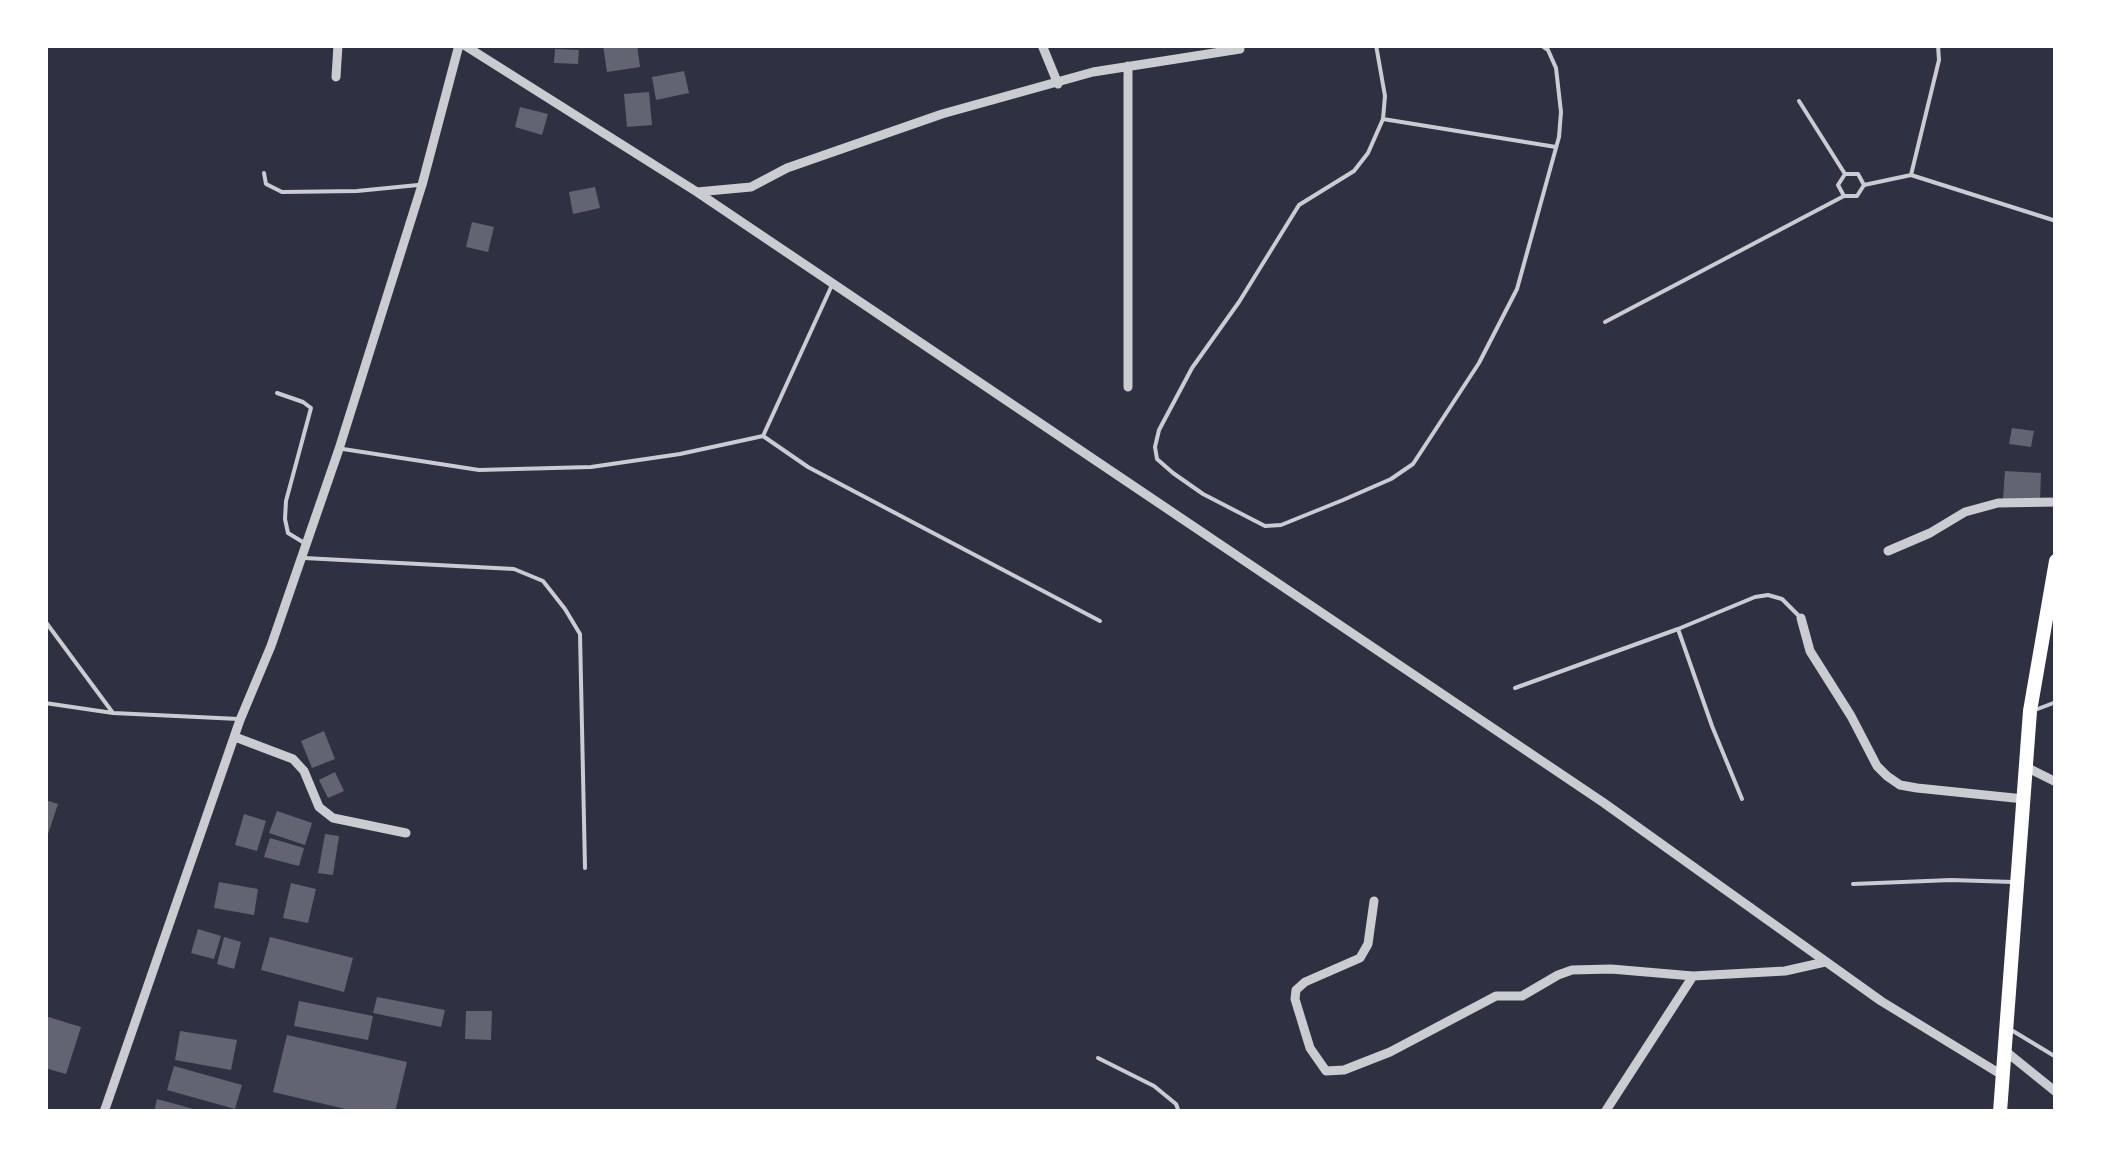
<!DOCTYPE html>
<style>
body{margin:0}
#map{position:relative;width:2101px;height:1157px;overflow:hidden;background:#2d3142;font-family:Spectral,serif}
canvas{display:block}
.frame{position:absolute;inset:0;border:48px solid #fff;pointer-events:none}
</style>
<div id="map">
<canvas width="2101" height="1157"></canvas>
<div class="frame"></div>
</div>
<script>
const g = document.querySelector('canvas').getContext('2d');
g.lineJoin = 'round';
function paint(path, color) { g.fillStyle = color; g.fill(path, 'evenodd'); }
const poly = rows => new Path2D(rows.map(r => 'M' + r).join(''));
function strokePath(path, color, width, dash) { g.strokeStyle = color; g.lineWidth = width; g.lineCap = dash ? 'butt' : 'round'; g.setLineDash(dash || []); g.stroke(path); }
const building = poly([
 [603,45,637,45,640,67,607,72],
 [555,49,579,50,578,64,554,63],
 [684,71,689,93,656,100,652,77],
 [649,92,652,125,627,127,624,94],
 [520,107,548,114,542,135,515,127],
 [595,187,600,208,573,214,569,192],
 [472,222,494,227,488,252,466,247],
 [2012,428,2034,431,2031,447,2009,444],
 [2005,471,2041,473,2040,500,2003,499],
 [324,731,335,759,312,768,301,741],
 [335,772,344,791,328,798,319,780],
 [45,800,58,804,46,840,45,840],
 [277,811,312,823,305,845,269,833],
 [244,814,266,821,257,851,235,845],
 [325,834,339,836,333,875,318,873],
 [270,838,304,848,299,866,264,857],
 [219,882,258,889,254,915,214,908],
 [291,883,316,889,308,923,283,918],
 [198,929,221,936,214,959,191,953],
 [224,937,241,942,234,969,217,964],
 [270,937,353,958,344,992,261,970],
 [377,997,445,1010,441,1027,373,1013],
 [299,1001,373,1016,368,1040,294,1026],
 [466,1011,492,1011,491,1040,465,1039],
 [45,1016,81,1027,66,1074,45,1068],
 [180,1031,237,1040,231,1070,175,1060],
 [287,1035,407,1062,395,1112,358,1112,273,1092],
 [174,1066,242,1085,235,1109,167,1090],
 [157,1099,201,1111,201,1112,154,1112]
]);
const service = poly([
 [1376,45,1385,96,1383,119,1368,153,1354,171,1299,205,1239,302,1192,368,1159,430,1155,447,1157,459,1173,473,1203,494,1265,526,1281,525,1343,500,1391,479,1413,464,1479,363,1517,289,1559,137,1561,112,1556,68,1548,50,1541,45],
 [1799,101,1845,174],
 [1383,119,1556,147],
 [264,173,266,184,282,192,357,191,418,185],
 [1845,174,1858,174,1864,185,1857,196,1844,196,1838,185,1845,174],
 [1911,175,1939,60,1938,45],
 [1864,185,1911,175,2056,221],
 [1605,322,1844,196],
 [277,393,303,402,311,408,286,501,285,519,288,533,306,544],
 [763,436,832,285],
 [343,449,479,470,591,467,680,454,763,436,808,467,1100,621],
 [304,558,514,569,543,581,565,609,580,634,585,868],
 [45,621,113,713],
 [1678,629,1712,726,1742,799],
 [1515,688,1678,629,1755,597,1768,595,1782,599,1800,617],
 [45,703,113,713,239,719],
 [2035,710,2056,702],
 [1853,884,1951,880,2013,882],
 [2013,1031,2056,1057],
 [1098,1058,1154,1086,1176,1104,1179,1112]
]);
const minor = poly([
 [464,45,697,192,1604,803,1881,1001,2002,1075],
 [1042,45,1058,84],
 [1128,66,1128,387],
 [336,77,338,45],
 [697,192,751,187,787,168,942,114,1093,72,1240,49],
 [1888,551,1930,533,1965,512,1998,503,2056,502],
 [1801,618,1810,651,1851,716,1877,766,1887,776,1900,785,1917,788,2024,799],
 [235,737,293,759,304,771,319,807,333,818,406,833],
 [2028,768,2056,782],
 [1374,901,1368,944,1360,958,1305,982,1296,990,1295,999,1310,1048,1326,1071,1344,1070,1390,1052,1496,996,1522,996,1558,975,1572,970,1611,969,1693,976,1785,971,1825,962],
 [2004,1050,2056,1092],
 [104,1112,240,720,271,646,339,449,422,185,459,45],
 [1605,1112,1693,976]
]);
const primary = poly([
 [2000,1112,2030,711,2056,561]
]);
paint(building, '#626471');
strokePath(service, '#caccd0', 4);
strokePath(minor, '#caccd0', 9);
strokePath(primary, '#fff', 14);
</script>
